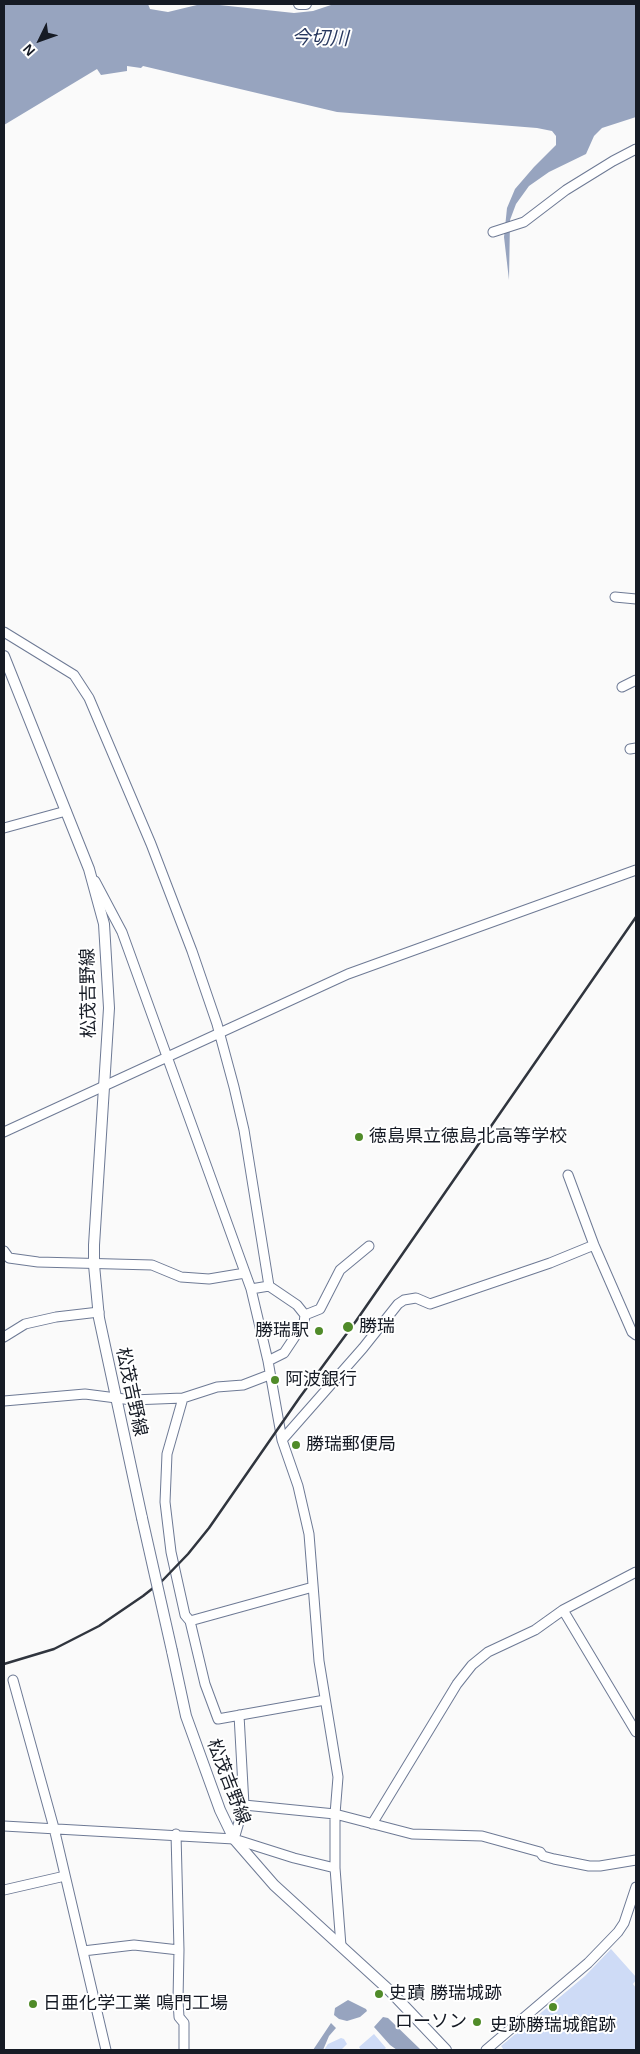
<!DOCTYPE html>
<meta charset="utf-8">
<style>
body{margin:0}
#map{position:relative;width:640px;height:2054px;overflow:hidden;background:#fafafa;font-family:Helvetica,sans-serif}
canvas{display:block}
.frame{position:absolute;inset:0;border:5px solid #161b25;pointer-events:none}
.north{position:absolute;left:15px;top:15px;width:50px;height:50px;-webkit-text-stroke:4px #fff;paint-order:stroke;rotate:228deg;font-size:14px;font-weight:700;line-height:20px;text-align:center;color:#161b25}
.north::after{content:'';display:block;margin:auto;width:18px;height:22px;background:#161b25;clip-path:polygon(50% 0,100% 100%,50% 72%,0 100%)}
</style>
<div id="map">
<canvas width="640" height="2054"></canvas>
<div class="frame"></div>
<div class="north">N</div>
</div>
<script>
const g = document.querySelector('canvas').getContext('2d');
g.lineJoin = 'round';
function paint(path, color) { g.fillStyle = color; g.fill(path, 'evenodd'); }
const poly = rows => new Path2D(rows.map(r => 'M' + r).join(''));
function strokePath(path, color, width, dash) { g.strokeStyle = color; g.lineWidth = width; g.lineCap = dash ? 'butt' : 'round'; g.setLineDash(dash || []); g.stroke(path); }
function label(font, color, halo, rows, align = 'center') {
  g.font = font + ' Helvetica,"Noto Sans JP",sans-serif'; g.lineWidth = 4; g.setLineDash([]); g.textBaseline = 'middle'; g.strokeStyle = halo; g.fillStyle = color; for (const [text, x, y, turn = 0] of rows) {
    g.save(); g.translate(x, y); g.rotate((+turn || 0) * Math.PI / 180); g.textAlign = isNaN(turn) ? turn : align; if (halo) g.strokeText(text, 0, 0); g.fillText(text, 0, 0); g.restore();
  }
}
const green = poly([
 [611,1949,636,1977,636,1980,633,1984,636,1988,636,2050,504,2050,501,2046,585,1976],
 [374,2034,386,2048,383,2050,361,2050,359,2047],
 [341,2038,344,2039,347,2044,341,2050,324,2050,328,2044]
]);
const water = poly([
 [4,4,148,4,150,9,168,12,201,4,210,4,294,13,313,11,334,4,348,5,355,4,636,4,636,117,602,128,594,136,586,154,549,172,529,186,516,204,510,220,509,280,504,237,507,208,515,189,534,167,556,145,556,136,552,131,537,128,337,112,143,66,141,68,127,66,127,71,101,75,97,69,4,125],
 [348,2000,366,2009,367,2011,360,2017,347,2021,339,2019,334,2015,335,2008],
 [383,2017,388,2018,421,2050,397,2050,390,2045,374,2027],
 [331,2023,336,2028,329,2036,323,2050,313,2050]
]);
const minor = poly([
 [493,232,524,222,566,190,613,161,636,149],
 [615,597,636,599],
 [4,632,74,675,89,698,151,844,192,951,217,1024,234,1087,244,1130,269,1286],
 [622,687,636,680],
 [630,749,636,748],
 [4,828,66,811],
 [95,881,122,932,251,1289,268,1361,282,1440,298,1486,309,1534,319,1661,338,1777,335,1814,335,1868,341,1946],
 [4,1132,348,974,636,870],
 [568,1175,594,1245,632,1332,636,1335],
 [4,1251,9,1258,38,1262,152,1265,181,1277,209,1279,245,1273],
 [251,1289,269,1286,297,1305,305,1315],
 [4,1337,25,1324,56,1317,99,1312],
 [268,1361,284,1353,304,1323,305,1315,320,1309,340,1270,369,1246],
 [183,1398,167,1454,165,1502,171,1552,185,1615,190,1621,205,1684,218,1719,325,1700],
 [4,1401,85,1394,132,1400,183,1398,217,1387,243,1385,269,1375],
 [282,1440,363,1348,398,1304,404,1300,416,1298,430,1304,550,1263,594,1245],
 [563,1610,636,1732],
 [190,1621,313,1587],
 [13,1680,54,1828,106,2050],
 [244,1805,335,1814,412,1834,482,1836,540,1852,543,1856,554,1859,589,1866,600,1866,636,1860],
 [372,1824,457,1684,472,1665,488,1652,535,1630,563,1610,636,1572],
 [4,1826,234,1839,294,1858,335,1868],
 [176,1834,179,1950,178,2000,179,2017,184,2023,184,2050],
 [234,1839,244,1805,239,1715],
 [4,1890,65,1876],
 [83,1951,134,1945,179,1950],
 [486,2050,588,1963,618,1932,624,1923,636,1887]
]);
const major = poly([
 [299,4,306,4],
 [4,656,89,869,104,924,109,1008,94,1245,94,1265,99,1318,142,1518],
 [172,1651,186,1716,220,1810,234,1839,274,1885,390,1991,446,2050]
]);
const rail = poly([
 [4,1664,54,1649,99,1626,143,1596,162,1581,188,1554,209,1528,300,1397,356,1321,636,917]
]);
const majorBridge = poly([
 [142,1518,172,1651]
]);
const markers = [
 [359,1137,5,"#508b29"],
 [348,1327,6,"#508b29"],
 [319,1331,5,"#508b29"],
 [275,1380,5,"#508b29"],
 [296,1445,5,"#508b29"],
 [379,1994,5,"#508b29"],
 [33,2004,5,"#508b29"],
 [553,2007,5,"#508b29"],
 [477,2022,5,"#508b29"]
];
const streetNames = [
 ["松茂吉野線",89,993,-91],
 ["松茂吉野線",131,1392,78],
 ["松茂吉野線",228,1782,69]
];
const poiNames = [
 ["徳島県立徳島北高等学校",369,1137],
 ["勝瑞",359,1327],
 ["勝瑞駅",309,1331,"right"],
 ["阿波銀行",285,1380],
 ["勝瑞郵便局",306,1445],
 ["史蹟 勝瑞城跡",389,1994],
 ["日亜化学工業 鳴門工場",43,2004],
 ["ローソン",467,2022,"right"],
 ["史跡勝瑞城館跡",553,2026,"center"]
];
const waterNames = [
 ["今切川",320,39,1]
];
paint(green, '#cedbf6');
paint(water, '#97a4bf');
strokePath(minor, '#6e7a95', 11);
strokePath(major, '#6e7a95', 12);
strokePath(minor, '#fff', 9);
strokePath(major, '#fff', 10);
strokePath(rail, '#30353e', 2.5);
strokePath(majorBridge, '#6e7a95', 12, []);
strokePath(majorBridge, '#fff', 10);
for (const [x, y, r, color] of markers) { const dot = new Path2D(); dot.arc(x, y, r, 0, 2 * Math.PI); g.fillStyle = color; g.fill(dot); strokePath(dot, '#fff', 2); }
label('18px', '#161b25', '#fff', streetNames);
label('18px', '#161b25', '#fff', poiNames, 'left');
label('italic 19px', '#28385f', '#fff', waterNames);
</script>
